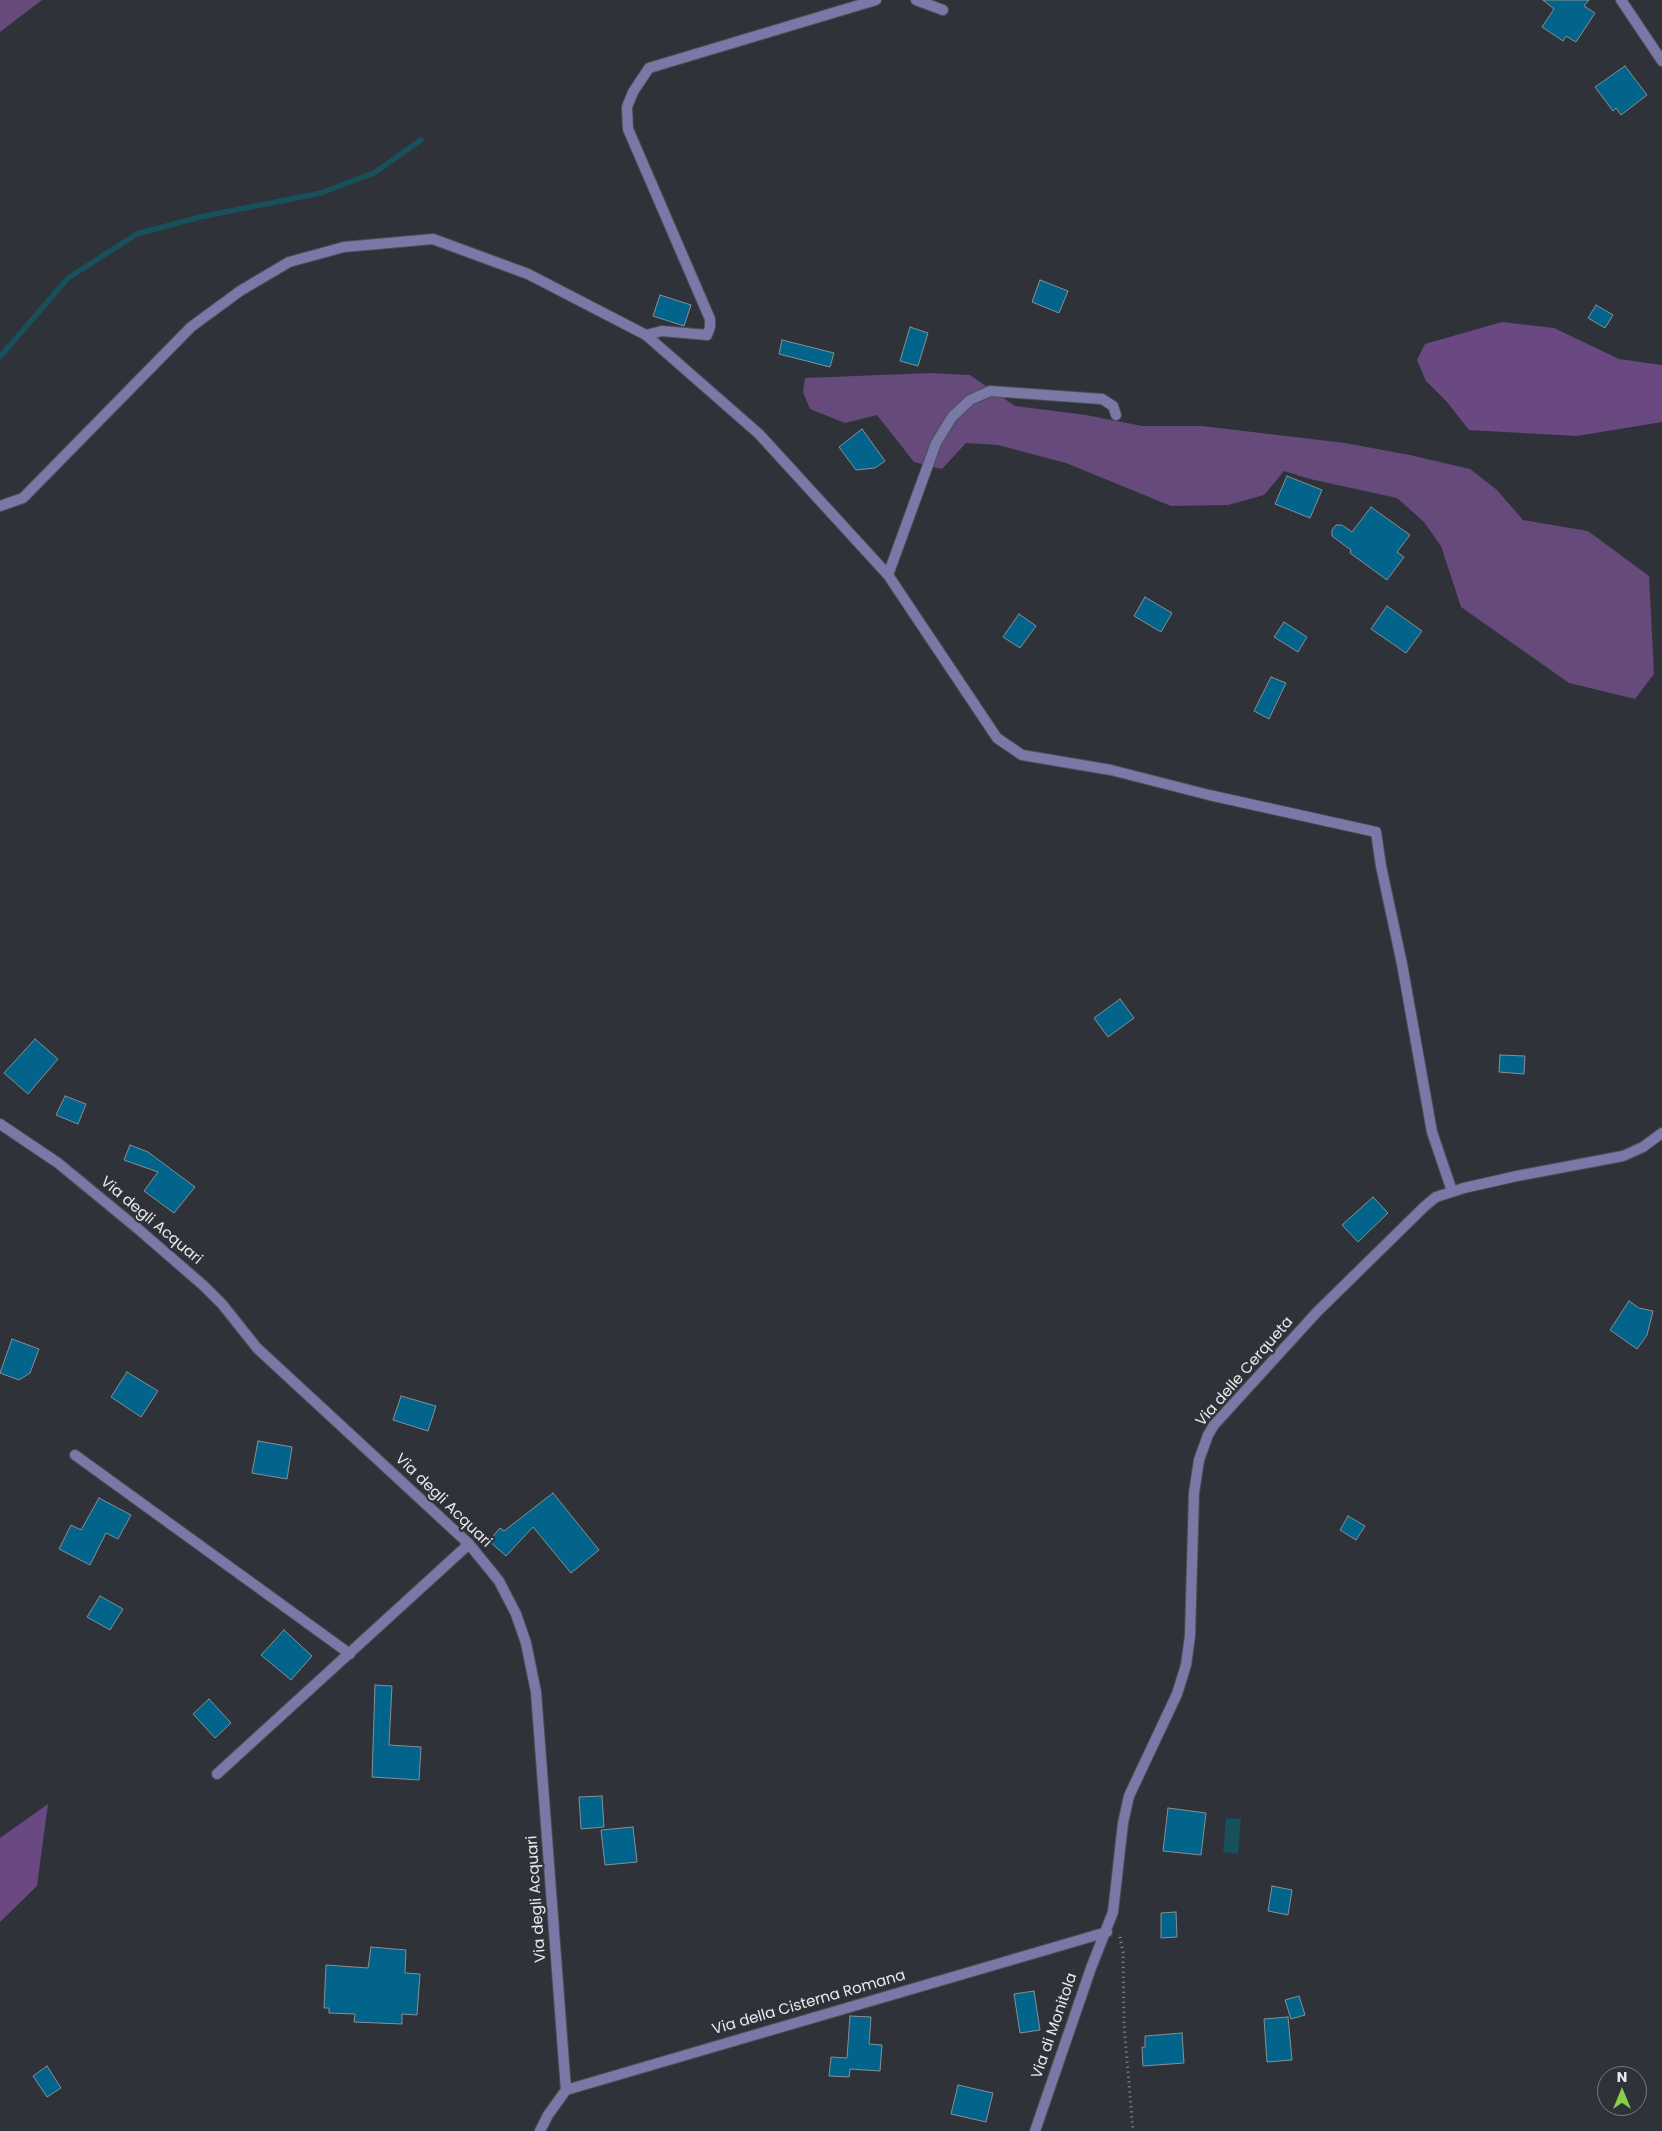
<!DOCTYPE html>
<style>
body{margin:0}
#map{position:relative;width:1662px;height:2131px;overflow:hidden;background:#2f3238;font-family:Poppins,sans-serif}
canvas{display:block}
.north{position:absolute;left:1597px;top:2066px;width:50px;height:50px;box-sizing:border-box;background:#2f3238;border:1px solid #797b80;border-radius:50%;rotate:0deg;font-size:14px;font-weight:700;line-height:20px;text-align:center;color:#e7e9ed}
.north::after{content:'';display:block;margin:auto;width:18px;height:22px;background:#87cf4a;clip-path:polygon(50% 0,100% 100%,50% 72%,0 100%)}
</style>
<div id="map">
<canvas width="1662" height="2131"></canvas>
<div class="north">N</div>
</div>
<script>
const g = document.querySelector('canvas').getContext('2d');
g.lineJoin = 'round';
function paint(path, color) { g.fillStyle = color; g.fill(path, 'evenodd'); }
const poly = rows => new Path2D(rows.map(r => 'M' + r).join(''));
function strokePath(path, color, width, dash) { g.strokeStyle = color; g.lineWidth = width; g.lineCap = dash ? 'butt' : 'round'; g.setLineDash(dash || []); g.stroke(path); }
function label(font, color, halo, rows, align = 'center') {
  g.font = font + ' Poppins,sans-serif'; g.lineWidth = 4.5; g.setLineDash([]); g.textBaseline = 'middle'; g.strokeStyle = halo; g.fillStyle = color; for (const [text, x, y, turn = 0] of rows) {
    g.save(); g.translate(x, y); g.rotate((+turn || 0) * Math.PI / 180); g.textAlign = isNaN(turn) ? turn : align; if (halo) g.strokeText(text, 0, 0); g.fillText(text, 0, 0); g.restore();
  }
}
const green = poly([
 [0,0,42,0,0,32],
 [931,373,970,375,1015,406,1086,415,1142,426,1202,426,1345,443,1410,455,1470,469,1497,490,1523,520,1588,531,1649,576,1654,674,1635,699,1569,683,1461,607,1441,546,1424,522,1397,498,1310,479,1284,471,1264,495,1228,505,1171,506,1066,463,998,445,966,443,942,469,914,462,877,415,845,423,810,409,803,392,805,378]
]);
const forest = poly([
 [1502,322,1554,328,1619,359,1662,365,1662,422,1577,436,1469,430,1447,402,1426,381,1417,360,1425,344],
 [48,1804,37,1886,0,1922,0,1838]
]);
const water = poly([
 [1226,1818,1241,1819,1238,1854,1223,1852]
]);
const stream = poly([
 [0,357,68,278,137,234,200,217,321,193,374,173,421,140]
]);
const building = poly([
 [1543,0,1589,0,1584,6,1595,13,1576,42,1566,36,1563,41,1542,27,1554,9,1543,0],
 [1625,66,1647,95,1621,115,1616,108,1613,111,1595,87,1625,66],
 [1040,280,1068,291,1059,313,1032,302,1040,280],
 [660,295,691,305,684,326,653,316,660,295],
 [1596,305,1613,315,1605,328,1588,318,1596,305],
 [910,327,928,333,918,366,900,361,910,327],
 [782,340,834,353,830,367,779,354,782,340],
 [862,429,885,461,875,468,856,470,839,447,862,429],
 [1287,476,1322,490,1310,518,1275,504,1287,476],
 [1371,507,1410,535,1397,552,1404,557,1387,580,1350,553,1351,550,1332,536,1332,530,1336,525,1342,525,1352,532,1371,507],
 [1145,597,1172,613,1161,632,1134,616,1145,597],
 [1387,606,1422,631,1406,653,1371,629,1387,606],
 [1019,614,1036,626,1020,648,1003,637,1019,614],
 [1284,622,1307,637,1298,652,1274,637,1284,622],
 [1271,677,1286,683,1269,719,1254,711,1271,677],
 [1120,999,1134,1018,1108,1037,1094,1018,1120,999],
 [35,1039,58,1059,28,1094,4,1073,35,1039],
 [1500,1055,1525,1056,1524,1074,1499,1072,1500,1055],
 [65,1096,86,1104,78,1124,56,1115,65,1096],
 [130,1145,148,1152,195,1187,174,1213,144,1191,158,1172,124,1160,130,1145],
 [1373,1197,1388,1213,1358,1242,1342,1225,1373,1197],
 [1629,1301,1639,1308,1653,1311,1647,1335,1637,1349,1610,1330,1629,1301],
 [12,1339,39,1349,30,1373,19,1380,0,1373,12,1339],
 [127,1372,158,1391,141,1417,111,1397,127,1372],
 [401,1396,436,1406,428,1431,393,1420,401,1396],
 [258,1441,292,1447,287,1479,252,1473,258,1441],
 [553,1493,599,1550,571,1573,533,1527,506,1556,489,1541,500,1528,504,1531,553,1493],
 [99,1498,131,1515,118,1539,106,1533,90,1565,59,1549,71,1525,81,1530,99,1498],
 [1348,1516,1365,1526,1356,1540,1340,1530,1348,1516],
 [100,1596,123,1609,110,1630,87,1617,100,1596],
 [284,1630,312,1656,291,1680,261,1655,284,1630],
 [375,1685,392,1686,389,1745,421,1747,419,1780,372,1777,375,1685],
 [209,1699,231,1723,215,1738,193,1714,209,1699],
 [602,1796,604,1827,581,1829,579,1797,602,1796],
 [1168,1808,1206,1813,1201,1855,1163,1851,1168,1808],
 [633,1827,637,1862,605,1865,601,1830,633,1827],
 [1272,1886,1292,1890,1288,1915,1268,1911,1272,1886],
 [1176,1912,1177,1937,1161,1938,1161,1913,1176,1912],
 [371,1947,406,1950,405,1973,420,1974,417,2015,402,2014,402,2024,354,2022,355,2014,329,2013,329,2008,324,2008,326,1965,368,1968,371,1947],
 [1034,1991,1040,2030,1020,2033,1014,1994,1034,1991],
 [1299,1996,1305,2015,1291,2019,1285,2000,1299,1996],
 [850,2016,871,2017,869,2044,882,2045,880,2071,850,2069,849,2077,829,2076,831,2057,847,2058,850,2016],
 [1288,2017,1292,2060,1267,2062,1264,2019,1288,2017],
 [1182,2033,1184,2063,1143,2066,1142,2047,1145,2047,1145,2036,1182,2033],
 [47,2066,61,2088,47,2097,33,2076,47,2066],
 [958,2085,993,2093,986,2122,951,2114,958,2085]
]);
const path = poly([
 [1120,1937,1123,1952,1124,2024,1133,2131]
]);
const lane = poly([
 [916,0,943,10],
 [646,335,662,331,707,335,710,327,710,319,628,129,627,107,633,92,649,68,876,0],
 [888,575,936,443,952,417,970,400,990,391,1102,399,1113,406,1116,415]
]);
const street = poly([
 [1621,0,1662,61],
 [0,506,23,498,191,327,240,291,289,262,344,247,433,239,528,274,646,335,759,434,888,575,997,738,1022,755,1111,770,1209,795,1376,832,1381,866,1402,964,1432,1132,1452,1191],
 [0,1124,58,1163,137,1228,204,1286,222,1304,257,1348,469,1544,499,1581,516,1614,526,1643,536,1692,566,2090],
 [75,1455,350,1654],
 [217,1774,469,1544],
 [540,2131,548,2115,566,2090,1107,1932],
 [1035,2131,1091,1968,1113,1912,1123,1823,1129,1796,1177,1694,1186,1665,1190,1636,1194,1493,1199,1460,1208,1435,1214,1425,1317,1312,1425,1206,1436,1197,1464,1188,1517,1176,1623,1156,1643,1147,1662,1133]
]);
const streetNames = [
 ["Via degli Acquari",151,1221,40],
 ["Via delle Cerqueta",1245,1372,-49],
 ["Via degli Acquari",443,1501,44],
 ["Via degli Acquari",537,1899,-94],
 ["Via della Cisterna Romana",809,2003,-16],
 ["Via di Monitola",1055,2026,-71]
];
paint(green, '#664a7b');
paint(forest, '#6a4882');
paint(water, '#18515a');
strokePath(stream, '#18515a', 5.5);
paint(building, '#03648b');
strokePath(building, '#878f94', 1);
strokePath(lane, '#4c4f55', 12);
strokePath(street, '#4c4f55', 12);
strokePath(path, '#8f9196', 3, [1, 4]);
strokePath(lane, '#7978a7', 10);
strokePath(street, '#7978a7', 10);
label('15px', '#e7e9ed', '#2f3238', streetNames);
</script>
